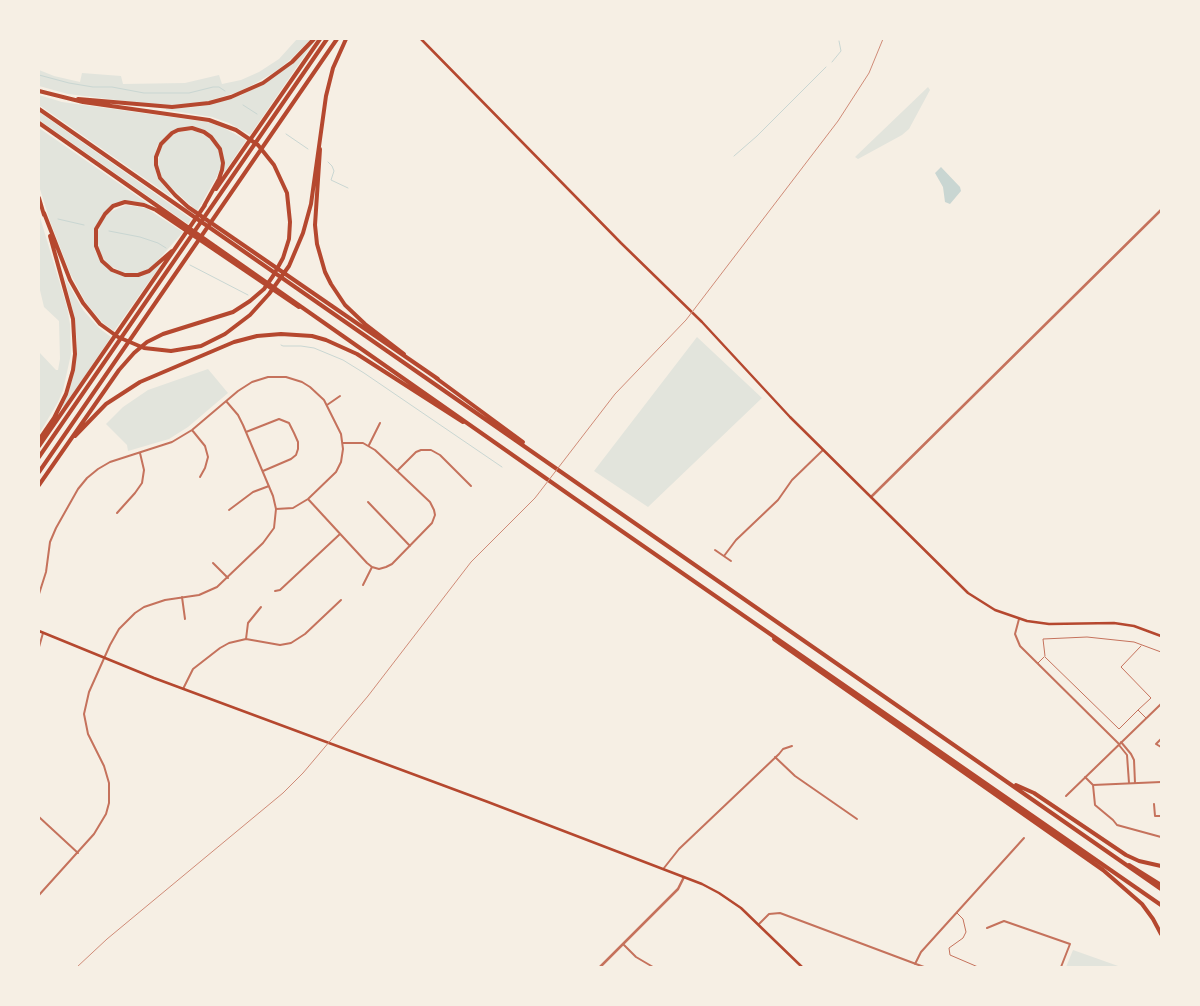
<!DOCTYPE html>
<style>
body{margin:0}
#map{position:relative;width:1200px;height:1006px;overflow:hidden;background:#f6efe4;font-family:Roboto,sans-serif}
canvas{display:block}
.frame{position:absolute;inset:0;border:40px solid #f6efe4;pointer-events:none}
</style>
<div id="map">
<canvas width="1200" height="1006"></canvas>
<div class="frame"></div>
</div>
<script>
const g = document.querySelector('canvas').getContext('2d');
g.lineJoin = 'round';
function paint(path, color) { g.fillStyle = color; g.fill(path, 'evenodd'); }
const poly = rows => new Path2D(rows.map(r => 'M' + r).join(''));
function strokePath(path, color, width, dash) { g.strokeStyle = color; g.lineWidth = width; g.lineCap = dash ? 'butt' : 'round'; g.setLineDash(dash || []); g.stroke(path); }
const green = poly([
 [297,39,311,39,291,59,276,71,256,83,238,92,201,103,171,105,149,104,68,94,39,86,39,70,54,76,80,82,82,73,121,76,123,84,185,83,219,75,222,84,241,80,259,72,279,59],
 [316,39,250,135,229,123,212,117,166,110,166,109,197,107,215,103,242,95,279,73],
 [928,87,930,90,909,129,902,135,858,159,855,157],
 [39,95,62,102,207,122,222,127,246,140,224,173,223,151,219,144,208,132,195,127,178,129,170,132,157,146,154,160,157,177,171,195,170,196,39,105],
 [39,112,187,216,191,219,188,224,39,120],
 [39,128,150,205,134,201,121,202,103,214,96,226,94,235,94,248,100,261,112,272,124,276,139,276,146,274,159,265,160,266,114,331,103,323,86,303,70,273,50,221,39,186],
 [186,131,196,131,211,139,219,151,221,159,221,167,217,176,197,211,165,182,160,175,158,166,160,149,165,141,178,132],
 [126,205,146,208,183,232,152,267,147,270,133,274,122,272,109,265,100,254,97,239,98,231,104,218,112,211],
 [39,214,67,307,70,324,71,354,63,390,58,402,39,434,39,352,56,370,58,370,60,359,59,321,44,307,39,286],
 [64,276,83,310,99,328,111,337,64,407,62,406,76,356,77,341,73,311],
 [697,337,762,398,648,507,594,471],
 [208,369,228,393,188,427,169,439,128,451,127,445,106,424,123,407,148,390],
 [1073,950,1121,967,1066,967]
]);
const water = poly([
 [941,167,960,187,961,191,950,204,945,202,943,187,935,173]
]);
const stream = poly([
 [832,62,841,51,839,41],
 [39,75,69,83,93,87,112,87,144,93,189,93,213,87,219,87,225,91],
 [243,105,257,114],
 [286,134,308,149],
 [734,156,757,136,826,67],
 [328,162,332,166,334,171,331,180,348,188],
 [58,219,84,225],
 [109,231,140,237,158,243,166,248],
 [190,265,248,295],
 [281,345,283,346,301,346,314,348,343,360,364,373,502,467]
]);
const service = poly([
 [1141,646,1121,667,1151,698,1138,710,1146,718],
 [1045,656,1043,639,1087,637,1134,642,1161,652],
 [1045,657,1119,729,1138,710],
 [1038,663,1044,657],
 [957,913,963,919,966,932,963,938,949,948,950,955,978,967]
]);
const minor = poly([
 [327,405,340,396],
 [192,430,205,446,208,457,205,468,200,477],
 [246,432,279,419,289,423,294,433,298,442,298,449,296,455,291,459,263,471],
 [369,445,380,423],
 [397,471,416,452,421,450,431,450,440,455,471,486],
 [308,499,367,563,372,567,379,569,386,567,392,564,432,523,435,515,434,510,430,502,375,450,363,443,343,443],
 [368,502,410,546],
 [229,510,253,492,269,486],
 [117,513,135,493,142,483,144,470,140,453],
 [715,550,731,561],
 [724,556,736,540,778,500,792,480,823,450],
 [213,563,228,578],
 [363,585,372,567],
 [275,591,280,590,340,534],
 [39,594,46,572,50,542,56,528,78,489,87,478,98,469,110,462,172,442,192,430,238,391,252,382,268,377,286,377,302,382,310,387,324,400,341,434,343,449,341,462,336,472,308,499,293,508,276,509],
 [182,597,185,619],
 [1019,619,1015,634,1020,646,1119,744],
 [246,639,248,623,261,607],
 [39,647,43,633],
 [183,689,193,669,220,648,229,643,246,639,280,645,291,643,305,634,341,600],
 [1161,739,1156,744,1161,747],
 [1121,742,1131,754,1134,760,1135,783],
 [1119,745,1127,755,1129,783],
 [775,757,795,776,857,819],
 [1085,777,1093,785,1095,805,1113,820,1117,825,1161,837],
 [1093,785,1161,782],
 [1066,796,1161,704],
 [1154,804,1155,816,1161,816],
 [39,817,78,853],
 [664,868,679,849,779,754,783,749,792,746],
 [39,895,94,834,106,814,109,803,109,783,104,766,88,734,84,714,89,692,110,645,119,629,135,613,144,607,165,600,199,595,217,587,263,543,274,528,276,509,273,496,243,425,238,415,226,401],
 [759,924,769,914,780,913,924,967],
 [987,928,1004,921,1070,944,1061,967],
 [623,944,636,957,653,967],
 [915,964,921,952,1024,838]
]);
const tertiary = poly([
 [871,497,1161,210],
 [600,967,678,889,684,877]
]);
const secondary = poly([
 [421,39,621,243,702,322,790,417,968,593,995,610,1027,621,1049,624,1114,623,1134,626,1161,636],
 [39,631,154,678,488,802,702,884,719,893,741,908,802,967]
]);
const motorway = poly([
 [39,91,83,102,209,120,236,130,258,145,274,165,287,193,290,222,289,239,283,258,273,276,264,289,250,301,233,312,163,334,147,342,134,353,119,370,39,485],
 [78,99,172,107,209,103,231,97,263,83,292,62,314,39],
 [39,109,1161,889],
 [39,123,574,498,1161,905],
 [320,149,315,225,317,244,325,272,331,284,345,305,365,324,404,354],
 [216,189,320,39],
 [39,198,44,215],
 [204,206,219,179,222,170,223,163,220,149,211,137,204,132,192,128,178,130,172,133,161,144,156,157,156,165,160,178,175,195,188,207,438,379],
 [44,213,70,280,83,303,100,324,118,337,144,348,171,351,201,346,225,334,250,315,269,294,289,266,303,233,311,204,326,96,333,68,346,39],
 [172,251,149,271,138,275,125,275,112,270,102,261,96,246,96,229,105,214,113,206,125,202,144,205,156,210,299,307],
 [436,378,523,442],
 [75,436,106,404,140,382,234,342,257,336,281,334,312,336,326,340,357,354,463,422],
 [39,440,54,418,66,394,73,370,75,354,73,319,50,236],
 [39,446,205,205],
 [39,457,327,39],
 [39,472,337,39],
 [774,639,1103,870,1142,904,1153,919,1161,934],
 [1016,785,1034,793,1126,855,1139,861,1161,866],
 [1129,865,1161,885]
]);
const rail = poly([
 [77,967,107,939,283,793,303,773,368,696,471,562,535,498,615,394,686,320,838,121,869,73,883,39]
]);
paint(green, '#e2e4dc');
paint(water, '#c9d6d2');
strokePath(stream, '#c9d6d2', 1);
strokePath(service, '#c5725c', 1);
strokePath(minor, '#c5725c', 2);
strokePath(tertiary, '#c5725c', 2.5);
strokePath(secondary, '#b5482f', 2.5);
strokePath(motorway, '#b5482f', 4);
strokePath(rail, '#cf8b77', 1);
</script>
